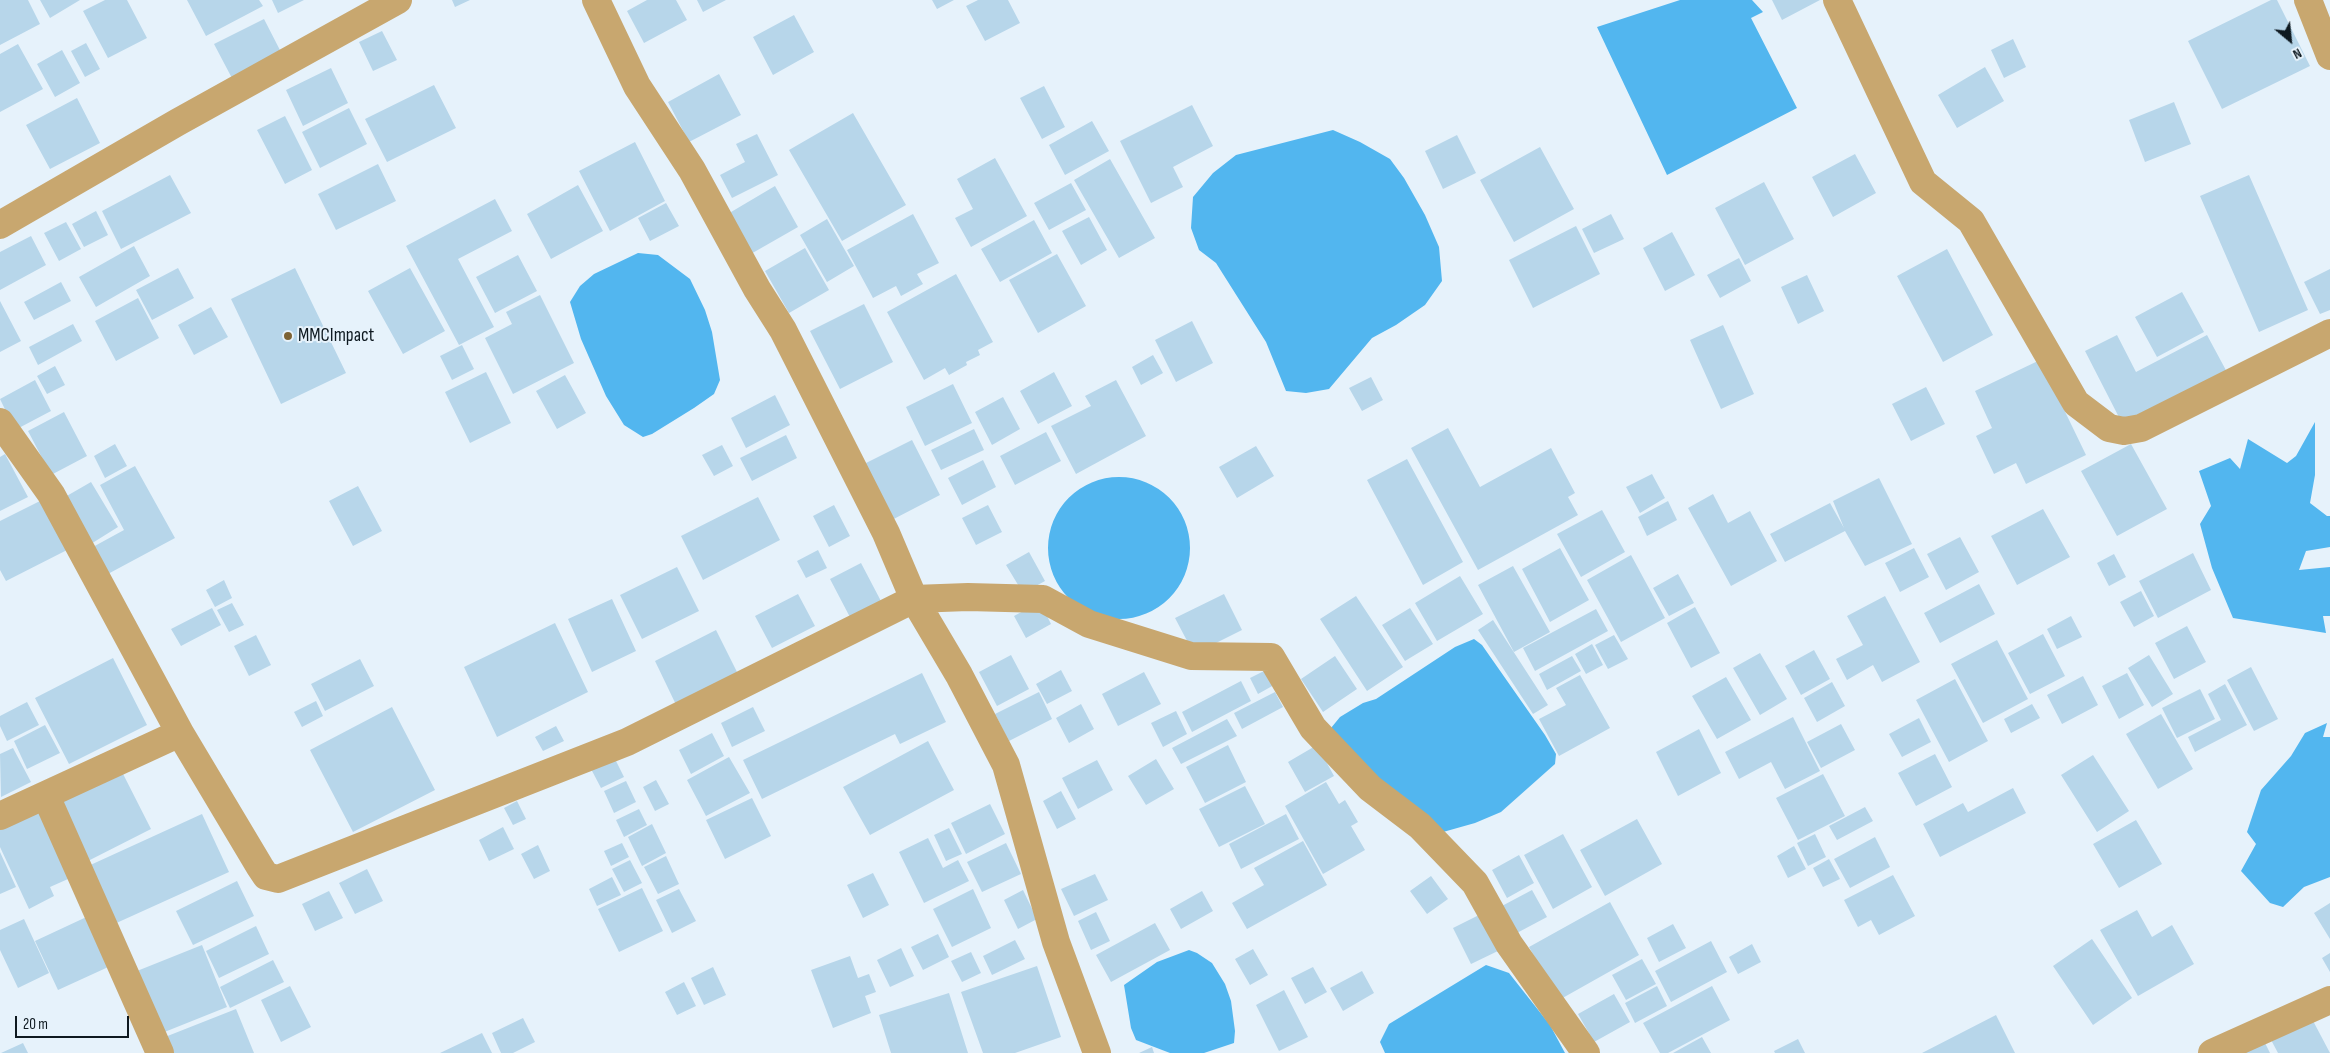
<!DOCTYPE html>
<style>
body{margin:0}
#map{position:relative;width:2330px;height:1053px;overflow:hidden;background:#e6f2fb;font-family:"Sofia Sans Condensed",sans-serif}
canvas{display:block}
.north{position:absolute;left:2265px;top:15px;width:50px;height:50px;-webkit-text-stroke:4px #e6f2fb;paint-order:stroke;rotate:152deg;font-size:14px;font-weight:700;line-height:20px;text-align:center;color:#0e1920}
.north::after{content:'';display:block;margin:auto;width:18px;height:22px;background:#0e1920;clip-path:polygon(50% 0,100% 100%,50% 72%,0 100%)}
.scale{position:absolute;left:15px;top:1016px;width:114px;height:22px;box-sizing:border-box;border:2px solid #0e1920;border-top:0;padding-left:6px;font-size:15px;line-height:18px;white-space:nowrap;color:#0e1920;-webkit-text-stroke:4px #e6f2fb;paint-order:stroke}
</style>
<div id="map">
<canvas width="2330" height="1053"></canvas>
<div class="north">N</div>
<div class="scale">20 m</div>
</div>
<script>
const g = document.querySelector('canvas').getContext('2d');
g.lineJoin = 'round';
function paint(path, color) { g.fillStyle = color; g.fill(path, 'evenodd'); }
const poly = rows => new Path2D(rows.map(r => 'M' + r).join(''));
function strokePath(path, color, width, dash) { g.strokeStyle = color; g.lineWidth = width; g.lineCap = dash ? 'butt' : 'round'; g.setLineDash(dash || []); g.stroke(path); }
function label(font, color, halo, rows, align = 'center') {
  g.font = font + ' "Sofia Sans Condensed",sans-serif'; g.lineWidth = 4; g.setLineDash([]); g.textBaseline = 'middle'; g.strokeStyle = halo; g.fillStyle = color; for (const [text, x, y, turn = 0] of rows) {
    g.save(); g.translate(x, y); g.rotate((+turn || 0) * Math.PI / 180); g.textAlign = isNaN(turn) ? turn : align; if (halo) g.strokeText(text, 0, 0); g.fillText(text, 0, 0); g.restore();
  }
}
const water = poly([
 [1680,0,1752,0,1763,12,1751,18,1797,108,1667,175,1597,27],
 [1333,130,1360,142,1390,159,1404,178,1425,215,1439,247,1442,281,1425,305,1396,325,1372,338,1329,389,1306,393,1286,391,1266,342,1216,263,1199,250,1191,228,1193,197,1213,173,1236,155],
 [638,253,658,255,690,279,705,310,712,332,720,380,714,394,694,408,652,434,643,437,624,425,606,396,581,339,570,302,580,286,594,274],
 [2315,422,2315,475,2310,503,2327,516,2330,516,2330,547,2306,551,2299,570,2330,567,2330,616,2323,616,2326,633,2233,618,2212,568,2200,524,2211,506,2199,471,2230,458,2240,469,2248,439,2287,463,2296,456],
 '1048 548a71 71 0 1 1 142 0a71 71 0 1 1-142 0Z',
 [1474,639,1482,645,1545,735,1556,754,1555,764,1501,812,1475,823,1436,834,1424,829,1331,728,1340,717,1363,703,1376,699,1455,647],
 [2327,723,2323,737,2330,737,2330,877,2304,887,2283,907,2270,903,2241,871,2256,844,2247,832,2261,790,2291,756,2305,733],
 [1189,950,1197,953,1212,963,1225,984,1231,1001,1235,1031,1234,1043,1204,1053,1170,1053,1136,1040,1131,1028,1124,985,1157,962],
 [1486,965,1509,973,1550,1025,1565,1053,1385,1053,1380,1042,1389,1024]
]);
const building = poly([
 [0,0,28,0,40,24,0,45],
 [40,0,80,0,50,18],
 [105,0,127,0,147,38,108,58,83,11],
 [187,0,259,0,263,6,206,36],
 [272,0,304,0,278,13],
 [452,0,470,0,455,7],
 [647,0,676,0,687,20,644,43,627,11],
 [697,0,726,0,703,12],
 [932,0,954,0,937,9],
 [978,0,1008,0,1020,23,985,41,966,6],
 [1772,0,1820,0,1782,20],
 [2271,0,2277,0,2310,66,2222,109,2188,41],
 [794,15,814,52,773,75,753,37],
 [264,19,283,56,234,82,214,44],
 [382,31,397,60,373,71,359,42],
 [2013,39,2026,67,2004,78,1991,50],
 [86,43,100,69,85,77,71,51],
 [18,44,43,89,0,112,0,54],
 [62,50,80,83,55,97,37,64],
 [1985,67,2004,101,1957,128,1938,95],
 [331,68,348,103,303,126,286,90],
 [719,74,741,115,689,142,668,102],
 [434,85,456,128,387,162,365,119],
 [1044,86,1065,127,1042,139,1020,98],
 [77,98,100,143,50,169,26,125],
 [2174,102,2191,144,2145,162,2129,120],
 [1192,105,1213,146,1173,167,1183,187,1151,203,1120,141],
 [349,108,367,144,320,168,302,132],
 [853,113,906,205,842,241,789,150],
 [285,116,312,170,285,184,257,130],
 [1092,121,1109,151,1065,175,1049,145],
 [757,134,778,175,732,198,720,175,745,162,736,144],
 [1457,135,1476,173,1443,189,1425,151],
 [635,142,665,201,610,231,579,171],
 [1540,147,1574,209,1514,242,1480,180],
 [1855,154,1876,193,1833,217,1812,177],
 [995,158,1027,216,971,247,955,218,973,209,957,179],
 [1110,159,1155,238,1119,258,1074,180],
 [378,164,396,201,336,230,318,194],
 [170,175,191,213,121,249,102,211],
 [2249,175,2308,310,2259,332,2200,196],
 [1764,182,1794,239,1745,265,1715,208],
 [1071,183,1086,210,1049,230,1034,203],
 [578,185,603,231,551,259,527,214],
 [775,186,798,227,749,255,726,215],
 [495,199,512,231,458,259,494,327,459,345,406,246],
 [666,203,679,226,650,241,638,218],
 [96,211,108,235,84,247,72,224],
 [913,214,939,263,917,274,923,284,901,296,896,286,873,298,847,250],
 [1611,214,1624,239,1594,253,1582,229],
 [1089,217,1107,250,1081,265,1062,231],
 [827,219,854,266,827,282,800,235],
 [1034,220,1052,253,1000,282,981,249],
 [66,222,81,249,59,261,44,233],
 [1576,226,1600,274,1533,308,1509,260],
 [1672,232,1695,275,1665,291,1643,248],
 [31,236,46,265,0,290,0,252],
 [134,246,150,276,96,307,79,277],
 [805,248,829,290,789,313,765,271],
 [1947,249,1993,335,1943,362,1897,276],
 [1057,254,1086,306,1038,333,1009,280],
 [518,255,537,291,495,313,476,277],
 [1739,258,1751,281,1720,298,1707,275],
 [178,268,194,298,152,320,136,290],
 [295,268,346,373,281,404,231,299],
 [410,268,445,331,403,354,368,291],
 [2330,269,2330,310,2320,314,2304,282],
 [956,274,993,342,978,350,980,355,966,362,967,365,949,375,945,368,924,380,887,312],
 [1807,275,1824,311,1798,324,1781,287],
 [61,282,71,301,34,320,24,302],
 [2182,292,2204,332,2157,357,2135,317],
 [540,295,574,363,513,394,485,338,512,324,506,312],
 [138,298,159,338,116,361,95,321],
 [0,301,21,341,0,352],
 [864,304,893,362,840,389,810,331],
 [211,307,228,337,194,355,178,325],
 [1192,321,1213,363,1176,382,1155,340],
 [73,324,82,341,38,365,29,347],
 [1723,325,1754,394,1721,409,1690,340],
 [2117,335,2136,372,2207,335,2228,374,2125,429,2085,351],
 [462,345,474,369,452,380,440,356],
 [1153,355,1163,373,1141,385,1132,367],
 [2040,360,2086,455,2026,484,2016,463,1994,474,1976,436,1992,428,1975,391],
 [55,366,65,385,47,394,37,376],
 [486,372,511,423,470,443,445,392],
 [1054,372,1072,406,1038,424,1020,391],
 [565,375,586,413,557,429,536,391],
 [1371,377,1383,400,1362,411,1349,388],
 [35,380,51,411,15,430,0,399],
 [1116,380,1146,436,1076,474,1051,426,1091,406,1085,396],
 [953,384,972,423,925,446,906,407],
 [1926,387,1945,424,1911,441,1892,404],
 [775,395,790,425,746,448,731,418],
 [1003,397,1020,429,992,445,975,412],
 [64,412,87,456,51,475,28,431],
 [1448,428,1480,487,1551,448,1575,493,1568,497,1578,515,1478,570,1411,448],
 [974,429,984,450,941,470,931,450],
 [1046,432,1061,461,1015,485,1000,456],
 [786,435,797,458,752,481,740,458],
 [912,440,940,495,886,523,858,467],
 [115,444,127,466,105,478,94,456],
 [2131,444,2167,509,2117,536,2081,471],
 [722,445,733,466,714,476,702,455],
 [1256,446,1274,476,1237,498,1219,467],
 [5,454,28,497,0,511,0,457],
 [1407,459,1463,562,1423,585,1367,480],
 [983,460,996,487,962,505,948,478],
 [135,466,175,538,106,575,91,548,124,530,100,485],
 [1652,474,1665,498,1640,513,1626,487],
 [1879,478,1912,544,1865,566,1845,531,1785,562,1770,534,1830,503,1844,528,1833,501],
 [91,482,118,527,86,547,65,497],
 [358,486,382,531,353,546,329,501],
 [1713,494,1728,523,1750,511,1777,561,1731,586,1688,508],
 [758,497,780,540,703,580,681,536],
 [46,498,69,549,6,581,0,570,0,521],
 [1668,501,1677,520,1647,536,1638,517],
 [834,505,850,536,829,547,813,516],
 [988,505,1002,532,976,545,962,518],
 [2043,509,2070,557,2017,585,1991,536],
 [1602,510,1625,552,1581,577,1557,534],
 [1960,537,1979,572,1946,590,1927,554],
 [1560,548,1589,600,1550,622,1522,569],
 [1914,548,1929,577,1900,592,1885,563],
 [818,550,827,568,806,578,797,561],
 [1029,552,1045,581,1023,593,1006,565],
 [2193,553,2211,590,2158,618,2139,581],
 [2114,554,2126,577,2109,586,2097,563],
 [1631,555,1665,618,1621,642,1587,580],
 [861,563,883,605,852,621,830,579],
 [1513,566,1550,632,1514,652,1478,585],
 [677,567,699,611,642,639,620,595],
 [1678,574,1694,603,1669,616,1653,588],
 [1460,576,1483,614,1437,641,1415,603],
 [224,580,232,598,215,607,206,590],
 [1979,584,1995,614,1940,643,1924,613],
 [2141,591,2154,616,2134,627,2120,602],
 [798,594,815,626,772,648,755,616],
 [1224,594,1242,630,1194,654,1175,618],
 [1356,596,1403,667,1367,691,1320,619],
 [1885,596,1920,662,1882,682,1873,665,1847,680,1836,659,1863,645,1847,616],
 [612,599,636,651,592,672,568,619],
 [1040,602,1051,624,1026,638,1014,616],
 [232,603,244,625,229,632,217,610],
 [1695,607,1720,653,1691,668,1667,623],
 [212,608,221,625,181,646,171,629],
 [1410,608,1433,644,1405,661,1382,625],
 [1596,609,1608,631,1535,671,1523,648],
 [2071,616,2082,637,2057,649,2047,629],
 [1493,620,1548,705,1533,714,1478,630],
 [555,623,588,692,497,737,464,667],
 [2187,626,2206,662,2174,679,2155,643],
 [716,630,742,682,680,713,655,661],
 [2043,634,2065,676,2030,694,2008,653],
 [256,635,271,665,249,676,234,646],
 [1614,635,1628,659,1608,669,1595,645],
 [1997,640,2028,699,1983,723,1951,664],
 [1592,644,1603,665,1586,674,1575,654],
 [1814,650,1830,679,1801,695,1785,666],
 [1760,653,1787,699,1760,715,1733,668],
 [1011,655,1029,689,997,706,979,672],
 [2149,655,2173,694,2152,707,2128,668],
 [1335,656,1357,689,1323,712,1301,679],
 [1572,656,1581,671,1547,690,1539,674],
 [113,658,147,725,69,764,35,698],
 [360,659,374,686,325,711,311,684],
 [2251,667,2278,719,2254,731,2227,680],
 [1061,670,1072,691,1047,704,1036,684],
 [1266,670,1274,685,1258,694,1250,678],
 [1144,672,1161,704,1118,726,1102,694],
 [922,673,946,722,900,744,895,734,762,799,743,760],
 [2127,673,2144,705,2119,719,2102,686],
 [1580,675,1610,728,1559,756,1539,719,1566,705,1556,688],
 [2083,676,2098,705,2062,724,2047,695],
 [1726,677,1751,720,1717,739,1692,696],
 [1955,679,1988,741,1949,762,1916,700],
 [1241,681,1251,701,1192,732,1182,712],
 [1832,682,1845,706,1817,722,1804,698],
 [2225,684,2247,725,2195,752,2188,737,2221,720,2208,694],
 [2200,689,2215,719,2177,738,2162,708],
 [1039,692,1052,719,1009,741,995,714],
 [1275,692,1283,707,1242,729,1234,713],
 [316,701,323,716,302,727,294,712],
 [27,702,39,725,7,741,0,726,0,716],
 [1081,704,1094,729,1069,743,1056,718],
 [2032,704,2040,718,2011,733,2004,719],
 [392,707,435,790,353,832,310,750],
 [753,707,765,731,732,747,721,723],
 [1176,711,1187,734,1163,747,1151,723],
 [2161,714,2193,769,2158,789,2126,734],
 [1793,717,1820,771,1785,789,1771,762,1739,779,1725,752],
 [1919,718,1931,742,1902,757,1889,734],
 [1227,719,1237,736,1181,764,1172,748],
 [1841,724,1855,750,1821,768,1807,742],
 [45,725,60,753,27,769,14,741],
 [556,726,564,741,543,751,535,737],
 [1699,729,1721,773,1678,796,1656,752],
 [712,733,724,756,691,774,679,750],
 [928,741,954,790,870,835,843,787],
 [1228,745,1246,782,1205,803,1186,767],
 [1317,745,1334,776,1305,792,1288,762],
 [13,748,31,782,1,797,0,754],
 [1935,754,1952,787,1916,806,1898,773],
 [613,755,624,777,601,788,590,767],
 [2093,755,2129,811,2097,832,2061,775],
 [729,757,750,793,706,816,687,780],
 [1156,759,1174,789,1146,805,1128,776],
 [1097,760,1113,790,1078,809,1062,778],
 [119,766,151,829,84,863,52,800],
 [1823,774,1845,816,1798,840,1776,798],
 [656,780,669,804,655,811,643,787],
 [626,781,636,802,614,813,604,791],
 [1326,782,1339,804,1345,800,1358,822,1351,826,1365,850,1323,874,1285,806],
 [1245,786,1265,824,1219,847,1199,809],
 [2013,788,2026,813,1940,857,1923,824,1963,803,1968,812],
 [1061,791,1076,819,1057,829,1043,801],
 [752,798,771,836,725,859,706,820],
 [517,801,526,819,513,825,504,808],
 [44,803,77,875,50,887,54,896,29,909,0,847,0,823],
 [990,804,1005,834,966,854,951,823],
 [1865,807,1873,821,1837,840,1829,826],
 [639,809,647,825,624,837,616,820],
 [202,814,229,872,112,925,86,867],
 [1286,814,1299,839,1241,869,1229,844],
 [1637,819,1662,864,1605,896,1580,850],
 [2136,820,2162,864,2119,888,2093,844],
 [652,824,666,853,642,866,628,837],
 [503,827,514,849,489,861,479,840],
 [949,828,962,854,946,861,934,835],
 [1563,834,1592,887,1553,909,1524,855],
 [1815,834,1826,857,1808,866,1797,843],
 [1875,837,1890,867,1850,888,1834,859],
 [928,838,943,868,958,860,969,881,924,903,899,852],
 [1303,841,1327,885,1247,929,1232,903,1264,885,1254,868],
 [622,843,629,857,611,866,604,851],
 [1006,843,1021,874,982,892,967,862],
 [538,845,550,871,534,879,521,854],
 [1794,846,1806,869,1788,878,1777,856],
 [0,852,16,887,0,894],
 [1519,855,1534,883,1507,898,1492,870],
 [666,856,679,884,658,894,644,867],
 [1829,859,1840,879,1823,887,1813,868],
 [630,860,642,883,624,892,612,869],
 [367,869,383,901,355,914,339,883],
 [873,873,889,905,863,918,847,885],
 [1095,874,1108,900,1074,916,1061,889],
 [1893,875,1915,916,1879,935,1871,920,1858,927,1844,900],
 [1431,876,1448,899,1427,914,1410,891],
 [612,877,621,895,597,906,589,889],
 [237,881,254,916,193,945,176,911],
 [642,888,663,931,619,952,598,909],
 [679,889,696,921,672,933,656,900],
 [973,889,991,928,952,947,933,909],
 [1023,890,1037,919,1018,929,1004,900],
 [1532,890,1547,917,1515,934,1500,907],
 [329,891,343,918,315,931,302,904],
 [1202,891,1213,911,1181,929,1170,909],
 [1610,902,1639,955,1559,1000,1529,947],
 [2330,903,2330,939,2314,913],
 [2137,910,2152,937,2172,925,2194,964,2138,996,2100,930],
 [1096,912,1110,941,1091,950,1078,921],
 [95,913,117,963,58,990,35,941],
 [1481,914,1500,950,1471,964,1453,928],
 [24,919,49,973,18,988,0,950,0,930],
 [1155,923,1170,950,1111,982,1096,955],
 [1673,924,1686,948,1659,962,1647,938],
 [256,926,269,954,219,978,206,951],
 [938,934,949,957,923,970,911,947],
 [2092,939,2132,998,2093,1025,2053,966],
 [1015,940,1025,959,992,975,983,956],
 [1711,941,1727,972,1671,1002,1655,971],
 [1752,944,1761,962,1738,974,1729,957],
 [202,945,227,1007,157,1035,132,973],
 [901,948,914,976,890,987,877,960],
 [1253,949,1268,975,1250,985,1235,959],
 [971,952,981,973,962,982,951,961],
 [2330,953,2330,972,2322,958],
 [850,956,858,978,869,974,876,992,865,996,871,1013,833,1028,811,970],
 [1642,959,1656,984,1626,1000,1612,975],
 [273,960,284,982,230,1008,220,987],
 [1037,966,1061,1037,1015,1053,983,1053,961,992],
 [713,967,726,995,704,1005,691,978],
 [1313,967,1327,992,1305,1004,1291,978],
 [1362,971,1374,993,1343,1011,1330,988],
 [684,982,696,1006,677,1015,665,992],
 [290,986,311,1027,281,1042,261,1000],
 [1657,986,1667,1006,1635,1023,1625,1003],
 [1712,986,1730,1020,1668,1053,1660,1053,1643,1023],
 [1284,990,1308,1037,1279,1051,1256,1005],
 [949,993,968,1053,891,1053,879,1015],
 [1614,994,1630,1022,1594,1042,1578,1014],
 [236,1009,254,1053,171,1053,165,1037],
 [1996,1015,2015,1053,1922,1053],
 [2311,1017,2330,1053,2278,1053,2270,1038],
 [523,1018,535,1042,513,1053,501,1053,492,1033],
 [482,1033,492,1053,440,1053],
 [2261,1035,2270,1053,2226,1053],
 [1702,1037,1711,1053,1673,1053],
 [1798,1039,1805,1053,1775,1053,1774,1051],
 [23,1043,28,1053,1,1053],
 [1152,1047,1154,1053,1139,1053]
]);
const street = poly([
 [596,0,637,86,692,170,757,289,783,330,886,533,914,599,968,597,1043,599,1089,624,1191,656,1271,657,1313,728,1370,788,1420,826,1475,883,1509,944,1586,1053],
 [1837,0,1923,182,1971,221,2076,403,2109,428,2124,431,2141,428,2330,333],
 [2308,0,2330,56],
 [0,225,178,122,398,0],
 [0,422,51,494,180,733,260,867,266,876,278,879,627,742,914,599,959,675,1006,765,1056,942,1097,1053],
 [46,796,160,1053],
 [0,816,180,733],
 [2212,1053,2330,1000]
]);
const markers = [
 [288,336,5,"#7d6335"]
];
const poiNames = [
 ["MMCImpact",298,336]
];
paint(water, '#52b6ef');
paint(building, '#b7d6ea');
strokePath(street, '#c8a76f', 28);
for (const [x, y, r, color] of markers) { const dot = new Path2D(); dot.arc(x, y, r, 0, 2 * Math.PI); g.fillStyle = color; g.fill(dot); strokePath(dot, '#e6f2fb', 2); }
label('19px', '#0e1920', '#e6f2fb', poiNames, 'left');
</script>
